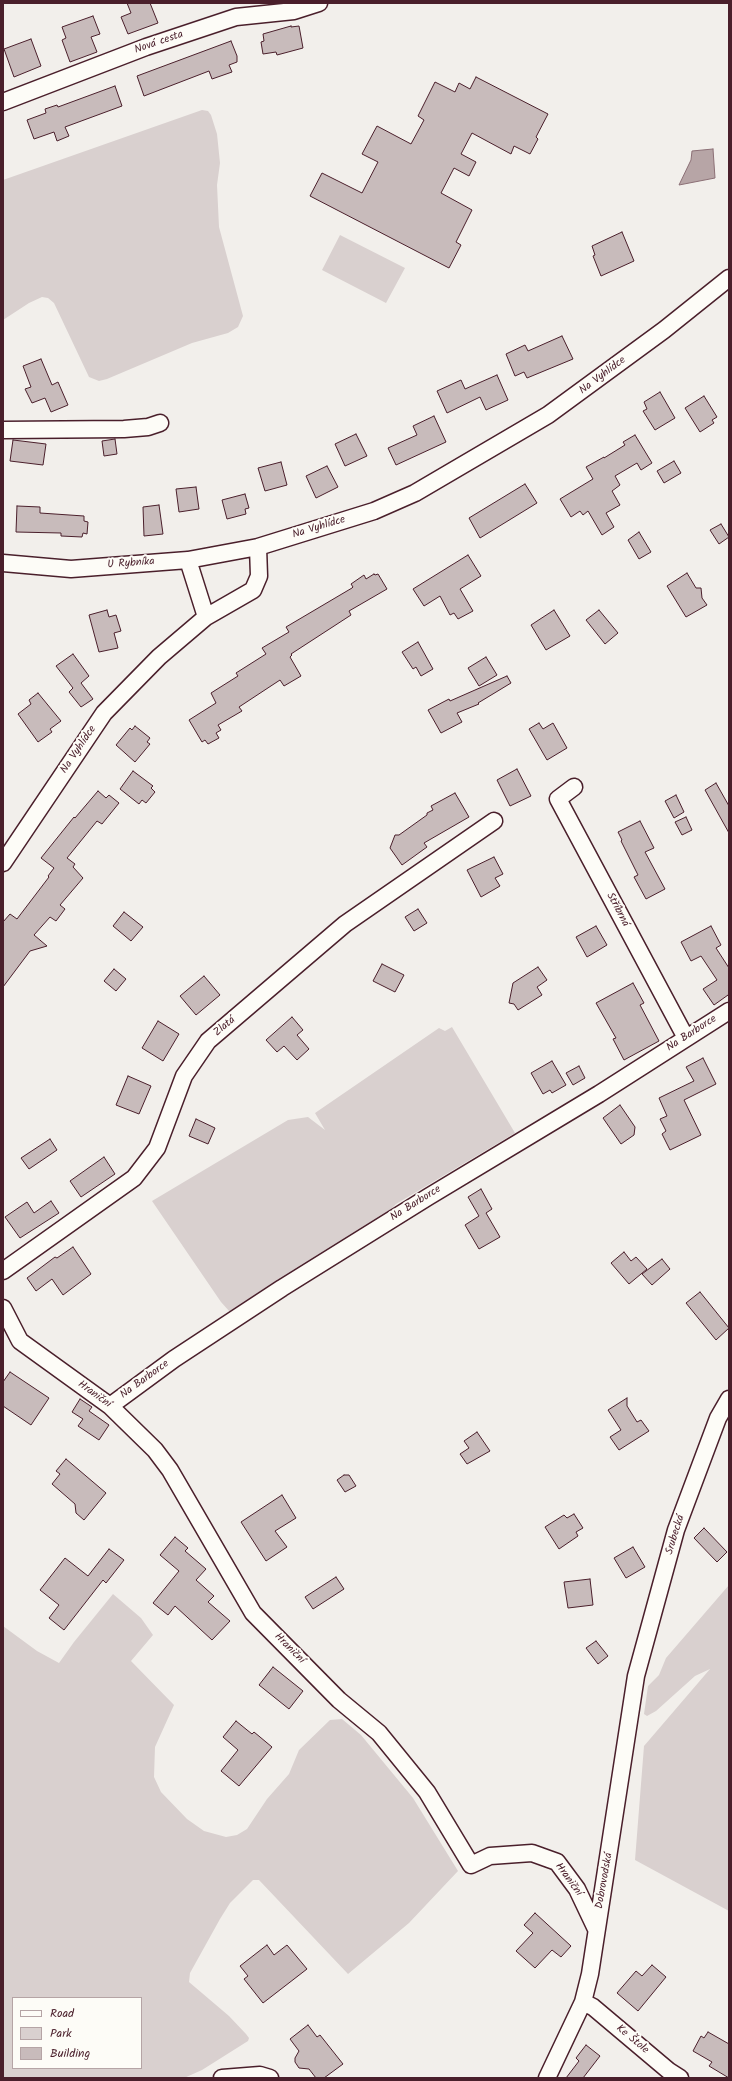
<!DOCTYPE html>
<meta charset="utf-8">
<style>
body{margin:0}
#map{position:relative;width:732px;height:2081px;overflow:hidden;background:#f2efeb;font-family:Kalam,sans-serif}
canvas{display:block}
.frame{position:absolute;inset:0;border:4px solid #4a1f2b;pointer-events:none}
.legend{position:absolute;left:12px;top:1997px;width:130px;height:72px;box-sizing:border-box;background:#fdfcf7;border:1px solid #b5a4a5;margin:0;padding:5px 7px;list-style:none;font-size:12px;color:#4a1f2b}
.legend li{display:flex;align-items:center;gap:8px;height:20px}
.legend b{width:20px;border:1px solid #b5a4a5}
</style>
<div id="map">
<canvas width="732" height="2081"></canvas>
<div class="frame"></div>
<ul class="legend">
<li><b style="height:5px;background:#fdfcf7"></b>Road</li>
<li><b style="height:11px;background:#d9d0cf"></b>Park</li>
<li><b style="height:11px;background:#c8bbbb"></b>Building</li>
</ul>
</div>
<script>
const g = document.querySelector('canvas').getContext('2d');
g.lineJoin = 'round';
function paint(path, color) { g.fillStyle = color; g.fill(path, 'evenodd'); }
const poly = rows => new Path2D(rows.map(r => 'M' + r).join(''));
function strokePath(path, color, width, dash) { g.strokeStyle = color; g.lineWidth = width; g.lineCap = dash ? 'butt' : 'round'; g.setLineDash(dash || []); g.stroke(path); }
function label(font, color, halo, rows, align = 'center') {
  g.font = font + ' Kalam,sans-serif'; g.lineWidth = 4; g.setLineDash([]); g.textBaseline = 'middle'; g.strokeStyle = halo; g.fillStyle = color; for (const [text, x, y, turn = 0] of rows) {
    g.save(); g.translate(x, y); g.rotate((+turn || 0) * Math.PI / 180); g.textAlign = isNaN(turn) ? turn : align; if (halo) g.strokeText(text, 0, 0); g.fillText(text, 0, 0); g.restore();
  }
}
const green = poly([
 [202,110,208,111,211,115,217,134,220,163,217,185,219,227,243,316,238,327,228,333,192,343,107,379,99,381,89,377,54,303,48,298,42,297,29,303,3,320,3,180],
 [340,235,405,268,386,303,322,270],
 [452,1027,515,1133,396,1204,381,1219,230,1312,221,1302,152,1201,288,1120,308,1117,325,1130,315,1113,439,1028,445,1031],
 [729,1585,729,1911,635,1860,644,1746,710,1669,695,1676,656,1711,647,1716,644,1714,648,1686,659,1675,666,1658],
 [113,1594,141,1618,153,1635,131,1661,174,1705,155,1747,154,1777,161,1792,187,1819,204,1831,226,1837,237,1835,247,1829,267,1799,289,1774,299,1750,330,1720,342,1719,361,1735,413,1798,458,1871,409,1923,348,1974,259,1880,253,1880,230,1903,220,1919,190,1973,189,1982,229,2016,246,2034,249,2038,248,2041,202,2070,184,2078,3,2078,3,1626,37,1651,59,1663,74,1642],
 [13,1998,141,1998,141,2068,13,2068]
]);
const water = poly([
 [713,149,715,178,679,185,691,160,692,151,713,149]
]);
const building = poly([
 [127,3,150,3,158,23,128,34,121,17,131,13,127,3],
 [93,16,100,34,91,37,97,52,70,62,62,40,66,38,62,27,93,16],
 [291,26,291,27,299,26,303,48,277,55,276,52,263,54,261,42,264,41,263,34,291,26],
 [31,39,41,66,14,77,4,49,31,39],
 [231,41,237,56,237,62,229,65,232,72,212,79,209,71,144,96,137,76,231,41],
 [476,77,548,114,536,137,538,139,530,154,514,146,511,154,472,133,461,154,476,162,469,176,454,168,441,193,472,210,456,242,461,245,449,268,310,196,322,173,362,193,378,162,362,154,377,126,411,144,424,120,418,116,435,82,455,92,459,83,470,89,476,77],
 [115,86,122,106,65,127,69,136,57,141,54,132,34,139,27,120,46,113,45,109,57,105,58,107,115,86],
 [622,232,634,261,601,276,593,256,595,255,592,246,622,232],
 [562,336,573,359,527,378,524,372,515,376,506,354,525,345,528,351,562,336],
 [41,359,52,385,58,382,68,405,51,412,45,398,32,403,25,389,31,387,23,366,41,359],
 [497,375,508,400,486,410,480,397,447,413,437,391,461,380,465,389,497,375],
 [660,392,675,418,655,430,643,411,647,409,644,402,660,392],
 [704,396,717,417,712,420,714,423,700,432,685,408,704,396],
 [434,416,446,442,396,465,388,448,417,435,413,426,434,416],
 [356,434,367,456,345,466,335,444,356,434],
 [635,435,652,463,641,470,637,463,615,476,620,485,612,491,620,505,606,513,614,527,602,535,588,511,583,515,580,511,571,517,560,499,593,479,586,467,604,457,604,458,625,445,623,442,635,435],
 [115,439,117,454,104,456,102,441,115,439],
 [13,440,46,444,43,465,10,461,13,440],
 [674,461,681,473,664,483,657,471,674,461],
 [281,462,287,485,265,491,258,468,281,462],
 [327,466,338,487,316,498,306,476,327,466],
 [525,484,537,503,480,538,469,518,525,484],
 [196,487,199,509,179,512,176,489,196,487],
 [245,494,249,508,245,509,246,514,227,519,222,500,245,494],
 [159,505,163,534,144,536,143,507,159,505],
 [17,506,40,507,40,513,84,516,84,521,88,522,87,534,83,533,82,537,61,536,61,533,16,532,17,506],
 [721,524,729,537,719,544,710,530,721,524],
 [639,532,651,552,639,559,628,540,639,532],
 [468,555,481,576,460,589,473,611,458,619,454,613,450,615,440,596,424,606,413,589,468,555],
 [687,573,696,588,701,588,702,598,707,605,686,617,667,586,687,573],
 [374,574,375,575,378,574,387,589,349,611,351,615,291,654,292,655,290,657,301,676,284,686,280,680,239,707,242,711,218,725,221,730,216,733,219,738,208,744,205,740,202,742,189,720,216,703,211,693,238,676,236,673,266,654,262,648,289,632,286,627,352,588,353,587,351,584,364,575,366,579,374,574],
 [107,610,109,617,116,615,121,631,114,633,118,648,99,652,89,615,107,610],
 [554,610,570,636,546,650,531,625,554,610],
 [599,610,618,633,605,644,586,620,599,610],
 [418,642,433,669,421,676,416,667,413,669,402,652,418,642],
 [73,654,89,676,81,683,93,699,81,707,69,692,73,688,56,666,73,654],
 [486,657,497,675,479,686,468,668,486,657],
 [507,676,511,683,478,703,479,704,457,713,462,722,441,733,428,710,449,699,450,701,507,676],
 [38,693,61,721,50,729,52,732,38,742,18,714,31,704,29,700,38,693],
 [539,723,543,729,553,723,567,748,547,760,529,729,539,723],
 [135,726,150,738,147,742,150,744,135,762,116,745,130,728,132,730,135,726],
 [517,769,531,796,510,806,497,780,517,769],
 [133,771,153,786,151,788,155,792,146,803,142,800,139,804,120,789,133,771],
 [716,783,729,806,729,833,705,790,716,783],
 [98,791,106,798,109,795,119,803,102,824,97,821,67,858,75,864,73,867,83,878,60,905,65,909,56,921,50,917,34,935,47,946,30,951,3,987,3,922,10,914,17,919,49,877,48,876,54,868,41,858,74,817,75,818,98,791],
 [455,793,469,817,424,843,427,847,402,865,390,848,395,835,399,835,427,815,427,813,433,810,431,806,455,793],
 [676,795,684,812,674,818,665,801,676,795],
 [686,817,692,830,682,835,675,822,686,817],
 [640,821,654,848,645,852,665,889,646,899,634,877,638,875,621,841,622,840,618,832,640,821],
 [494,857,503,874,495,878,500,886,481,897,467,870,494,857],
 [418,909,427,923,414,931,405,917,418,909],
 [124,912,143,927,131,941,113,926,124,912],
 [596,926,607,945,587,957,576,937,596,926],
 [711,926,721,945,716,948,729,968,729,997,728,995,714,1005,703,989,717,980,701,956,691,961,681,942,711,926],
 [382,964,404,975,395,992,373,981,382,964],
 [538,967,547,980,537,987,542,995,518,1010,514,1004,509,1003,513,983,538,967],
 [114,969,126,979,116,991,104,981,114,969],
 [204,976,220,995,196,1015,180,996,204,976],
 [633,983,644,1003,640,1005,659,1041,624,1060,613,1039,616,1038,596,1003,633,983],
 [292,1017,303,1030,297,1035,309,1049,297,1060,284,1046,277,1052,266,1040,292,1017],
 [158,1021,179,1034,163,1061,142,1048,158,1021],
 [703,1058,716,1084,684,1100,701,1135,670,1150,662,1134,666,1131,660,1119,667,1116,659,1098,694,1081,686,1067,703,1058],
 [552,1061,566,1085,552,1093,550,1090,543,1094,531,1073,552,1061],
 [579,1066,585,1078,573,1085,566,1073,579,1066],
 [128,1076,151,1086,139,1114,116,1105,128,1076],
 [620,1105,635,1127,634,1135,621,1144,603,1118,620,1105],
 [196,1119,215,1128,208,1144,189,1136,196,1119],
 [50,1139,57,1150,29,1169,21,1158,50,1139],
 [104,1157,115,1174,81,1197,70,1181,104,1157],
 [481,1189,492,1209,486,1213,500,1237,479,1249,465,1225,479,1216,468,1197,481,1189],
 [51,1201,59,1213,20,1238,5,1217,27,1202,34,1213,51,1201],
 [73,1247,91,1274,63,1295,52,1279,36,1291,27,1278,55,1257,57,1258,73,1247],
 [624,1252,631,1261,636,1257,647,1269,629,1284,611,1263,624,1252],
 [662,1259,670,1269,652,1285,642,1274,662,1259],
 [700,1292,729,1328,716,1340,686,1303,700,1292],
 [10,1372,49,1398,31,1425,3,1406,3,1382,10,1372],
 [627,1398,627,1406,637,1422,641,1420,649,1431,619,1450,610,1437,621,1430,608,1410,627,1398],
 [80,1399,92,1407,89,1411,109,1425,99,1440,78,1426,83,1419,72,1412,80,1399],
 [477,1432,490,1451,467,1464,460,1454,469,1448,464,1441,477,1432],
 [66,1459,106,1493,84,1520,76,1513,75,1504,52,1484,60,1474,56,1471,66,1459],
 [344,1475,349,1475,356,1486,345,1492,337,1480,344,1475],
 [282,1495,296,1518,275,1531,287,1547,266,1561,241,1522,282,1495],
 [574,1514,583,1528,576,1532,578,1536,559,1549,545,1527,564,1515,567,1518,574,1514],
 [704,1528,727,1552,717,1562,694,1538,704,1528],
 [175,1537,188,1548,185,1551,206,1569,196,1580,214,1596,208,1602,230,1621,212,1640,175,1606,168,1615,153,1603,179,1571,160,1555,175,1537],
 [633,1547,645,1567,626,1578,614,1558,633,1547],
 [109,1549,124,1560,106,1583,103,1580,64,1630,49,1618,59,1605,40,1590,65,1558,88,1576,109,1549],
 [336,1577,344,1589,313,1609,305,1597,336,1577],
 [590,1579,593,1605,568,1608,564,1582,590,1579],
 [596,1641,608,1656,598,1664,586,1648,596,1641],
 [273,1667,303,1691,289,1709,259,1685,273,1667],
 [236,1721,252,1734,254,1732,272,1747,239,1786,221,1771,238,1750,223,1737,236,1721],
 [535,1913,571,1946,561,1957,552,1950,535,1968,516,1951,533,1933,524,1925,535,1913],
 [267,1945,274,1955,287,1945,307,1969,263,2003,244,1979,248,1976,240,1966,267,1945],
 [652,1965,666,1977,638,2011,617,1993,636,1971,642,1976,652,1965],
 [308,2025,317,2037,320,2035,343,2064,324,2078,316,2078,309,2069,299,2068,295,2062,295,2058,299,2051,290,2039,308,2025],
 [708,2032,729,2044,729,2078,709,2066,712,2062,693,2051,701,2036,704,2038,708,2032],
 [586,2045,600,2056,583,2078,566,2078,579,2061,576,2058,586,2045]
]);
const minor = poly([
 [3,102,146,47,236,17,294,11,319,3],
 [3,430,124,429,148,427,160,423],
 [188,560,206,617],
 [3,563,71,569,188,560,258,547,374,511,415,493,548,415,664,330,729,278],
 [574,787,558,799,686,1038],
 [3,863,104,713,159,657,206,617,253,590,259,576,258,547],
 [3,1271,134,1178,157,1148,184,1076,208,1041,345,924,494,821],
 [3,1308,20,1341,110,1406,155,1450,170,1470,253,1613,339,1700,379,1733,427,1792,471,1865,490,1856,532,1853,557,1862,577,1889,596,1929],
 [110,1406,174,1359,282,1288,428,1197,599,1094,729,1011],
 [583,2002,593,2007,669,2071,680,2078],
 [222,2078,260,2075,270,2078],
 [547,2078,583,2002,590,1974,636,1676,676,1530,718,1418,729,1399]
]);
const streetNames = [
 ["Nová cesta",159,43,-19],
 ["Na Vyhlídce",603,376,-37],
 ["Na Vyhlídce",319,528,-17],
 ["U Rybníka",131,564,-4],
 ["Na Vyhlídce",79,750,-56],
 ["Stříbrná",617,910,62],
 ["Zlatá",225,1027,-40],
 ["Na Barborce",692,1034,-33],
 ["Na Barborce",416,1204,-32],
 ["Na Barborce",145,1380,-36],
 ["Hraniční",94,1395,36],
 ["Srubecká",676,1535,-73],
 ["Hraniční",289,1649,45],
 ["Hraniční",568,1880,54],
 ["Dobrovodská",605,1881,-80],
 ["Ke Štole",632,2040,40]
];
paint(green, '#d9d0cf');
paint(water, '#b7a5a6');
strokePath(water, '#8b6f75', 1);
paint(building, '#c8bbbb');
strokePath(building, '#4a1f2b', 1);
strokePath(minor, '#4a1f2b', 19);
strokePath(minor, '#fdfcf7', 16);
label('11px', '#4a1f2b', '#fdfcf7', streetNames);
</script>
